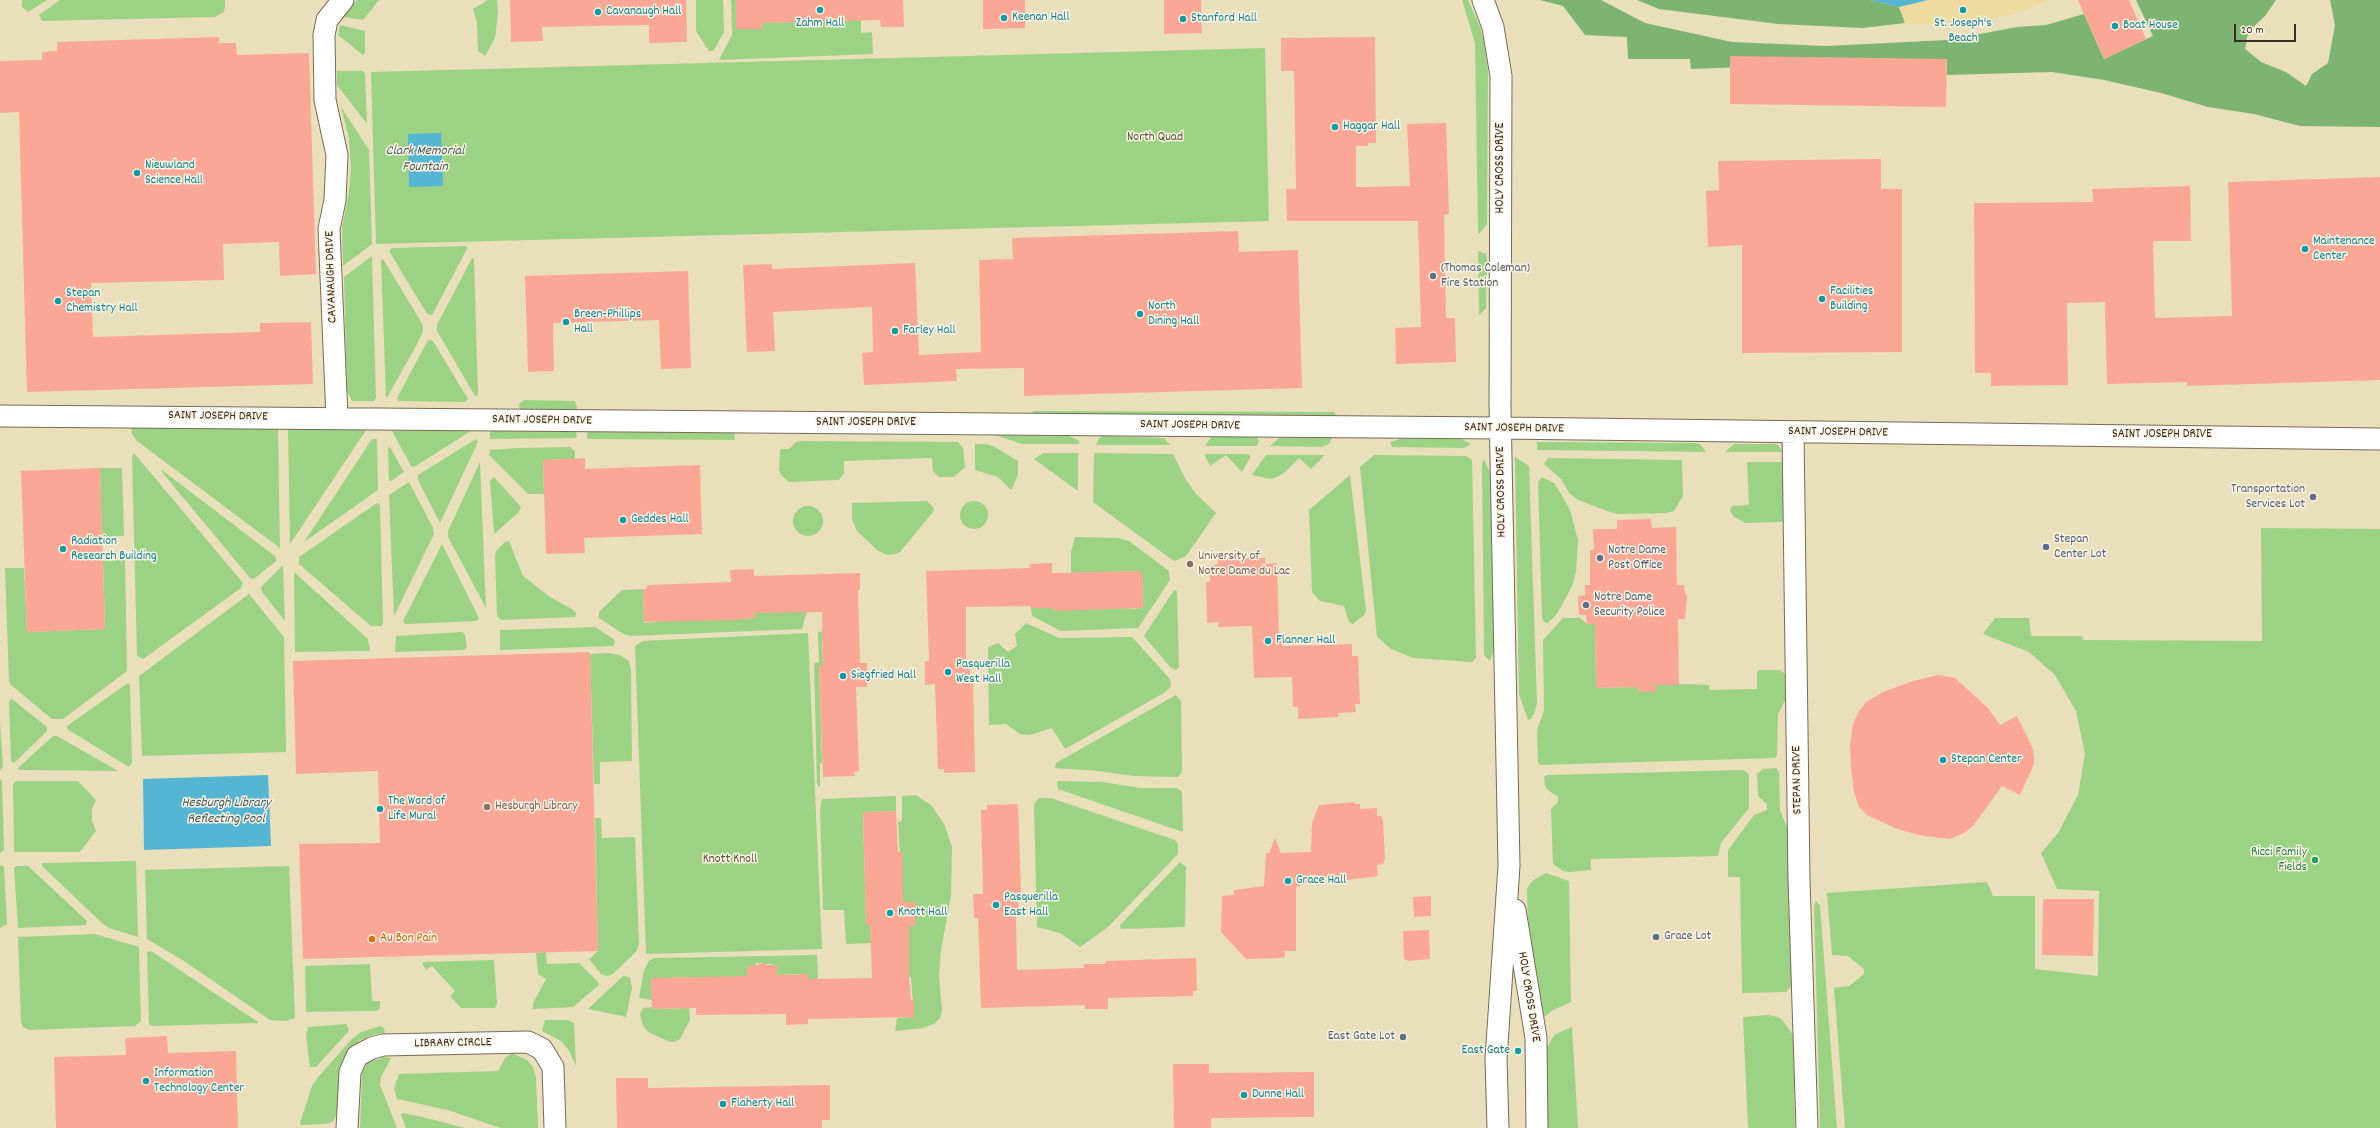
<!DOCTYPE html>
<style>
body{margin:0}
#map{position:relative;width:2380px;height:1128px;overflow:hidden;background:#eadfbb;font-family:Dekko,sans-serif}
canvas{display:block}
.scale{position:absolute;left:2234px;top:24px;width:62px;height:18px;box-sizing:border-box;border:2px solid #3b2a1e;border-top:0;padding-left:5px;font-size:12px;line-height:14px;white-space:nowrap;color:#3b2a1e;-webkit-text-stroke:3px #fcf5e5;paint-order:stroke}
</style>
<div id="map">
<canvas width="2380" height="1128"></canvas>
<div class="scale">20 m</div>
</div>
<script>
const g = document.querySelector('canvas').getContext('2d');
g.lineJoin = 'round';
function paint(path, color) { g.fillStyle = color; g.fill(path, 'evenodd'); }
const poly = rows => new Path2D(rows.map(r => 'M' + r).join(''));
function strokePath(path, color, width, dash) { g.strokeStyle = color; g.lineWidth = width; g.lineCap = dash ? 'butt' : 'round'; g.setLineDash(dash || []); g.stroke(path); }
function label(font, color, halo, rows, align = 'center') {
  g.font = font + ' Dekko,sans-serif'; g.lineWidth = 3; g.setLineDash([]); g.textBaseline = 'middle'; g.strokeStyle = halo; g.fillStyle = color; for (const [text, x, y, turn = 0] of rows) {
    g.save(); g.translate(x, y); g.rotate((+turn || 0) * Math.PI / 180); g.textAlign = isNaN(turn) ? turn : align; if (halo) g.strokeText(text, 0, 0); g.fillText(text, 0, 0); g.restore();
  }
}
const green = poly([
 [22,0,47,0,28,12,22,7],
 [60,0,225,0,225,7,224,12,215,17,42,21,39,15],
 [357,0,379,0,363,20,343,17],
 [488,0,497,0,498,13,495,38,485,56,478,51,477,23,473,9],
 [696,0,723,0,724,32,714,50,711,51,709,51,696,31],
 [731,0,736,0,737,29,762,29,762,23,861,20,861,33,872,32,873,54,719,60,732,35],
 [1462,0,1468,0,1480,27,1484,41,1488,72,1487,224,1480,233,1478,233,1475,43],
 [340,25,365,31,365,53,363,55,338,35],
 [1265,48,1269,221,376,244,371,72],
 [337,71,362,71,365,73,367,124,337,85],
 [341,107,369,150,372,244,343,266,342,227,349,192,351,168,349,138],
 [467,246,467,249,432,315,427,314,389,251,392,248],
 [1478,251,1486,254,1487,258,1486,308,1479,315],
 [372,256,376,398,374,401,352,401,347,391,344,277],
 [472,258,474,259,478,395,475,396,437,331,437,325],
 [383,259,423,325,423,331,417,344,388,396,386,397,381,260],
 [428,340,433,341,468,399,466,402,399,401,397,398],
 [524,400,575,401,577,408,576,411,520,410,519,404],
 [1033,411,1334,412,1337,417,1032,414],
 [131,427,278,429,280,548,137,441,132,434],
 [288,429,366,430,290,544],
 [392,431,471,431,414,467,411,466],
 [490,431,576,432,577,436,575,438,490,439],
 [587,432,734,433,735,440,587,439],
 [995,435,1069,436,1078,440,1079,444,1022,444],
 [1103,436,1164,438,1170,445,1096,445,1099,438],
 [1211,437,1257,437,1259,441,1257,446,1205,446],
 [1279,438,1332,438,1329,444,1322,447,1270,446],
 [372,439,377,439,378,490,304,542],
 [476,439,478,442,440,523,418,480,418,475],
 [1400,439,1461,439,1471,444,1464,448,1392,447,1390,442],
 [800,441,958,442,963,448,965,467,954,477,939,477,933,471,932,458,844,461,844,473,839,480,789,482,782,476,779,470,780,451,781,449,789,449,796,442],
 [1537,442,1695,443,1700,444,1706,452,1537,450],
 [975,444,987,444,995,447,1018,461,1018,475,1012,489,1010,489,998,477,975,470],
 [1734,444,1774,444,1778,445,1783,452,1725,452],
 [390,447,404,472,391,481,389,480,388,448],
 [570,447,575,451,575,459,543,460,544,494,528,494,489,455,490,450,518,448],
 [134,453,243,583,241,588,143,659,137,656,132,457],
 [1043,453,1078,453,1078,491,1034,459],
 [1094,453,1173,454,1186,480,1197,495,1216,513,1186,556,1175,561,1171,559,1093,502],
 [1204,454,1246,454,1251,456,1242,472,1226,455,1210,466],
 [1266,455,1325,455,1311,469,1299,458,1285,472,1277,477,1270,479,1252,475],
 [1374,455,1466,456,1472,460,1476,658,1472,662,1413,658,1391,649,1377,637,1360,467],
 [1515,457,1529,466,1537,703,1535,711,1531,719,1528,720,1519,694],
 [1548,458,1682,460,1683,496,1674,511,1666,513,1618,514,1607,511,1578,500,1570,494,1561,479,1544,464],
 [1484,459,1490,473,1494,649,1490,661,1484,655,1482,464],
 [480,462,486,608,448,537,448,531],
 [1747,462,1784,462,1784,520,1781,522,1745,523,1733,516,1730,511,1732,506,1749,505],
 [100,468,122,468,124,536,102,537],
 [162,470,276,557,276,561,254,579,250,578,161,471],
 [1350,475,1366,610,1365,614,1353,624,1349,622,1344,606,1320,601,1312,592,1309,510],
 [494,477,521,507,518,513,494,534,490,481],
 [1542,477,1554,483,1561,494,1570,510,1578,540,1576,572,1572,586,1557,614,1548,623,1544,622,1542,618,1538,482],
 [409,482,433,528,434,534,394,616,389,495],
 [927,501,934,508,933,512,900,552,895,554,887,555,877,550,857,531,852,519,852,503],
 '960 515a14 14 0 1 1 28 0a14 14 0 1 1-28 0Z',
 [377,503,380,505,383,623,382,626,371,626,299,564,299,557],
 '793 521a15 15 0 1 1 30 0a15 15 0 1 1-30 0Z',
 [2261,528,2380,529,2380,1128,1845,1128,1834,988,1849,986,1864,974,1864,969,1848,956,1832,955,1827,893,1987,882,1993,896,2035,896,2035,969,2098,976,2099,891,2057,889,2041,853,2058,833,2078,795,2085,754,2076,711,2055,675,2029,652,1983,634,1995,618,2029,618,2031,636,2082,636,2083,640,2262,641],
 [1075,537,1118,538,1129,541,1169,571,1170,580,1138,628,1061,631,1032,616,1031,608,1130,606,1130,609,1143,608,1142,571,1071,573,1071,552],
 [509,541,523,576,550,597,572,609,576,613,575,617,501,620,497,616,495,555,496,551,505,542],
 [442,544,479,618,477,621,406,624,403,621],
 [125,560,127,671,63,719,52,719,11,685,9,681,5,568,24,568,27,632,105,629,103,561],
 [282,566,283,567,285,621,262,592,261,587],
 [294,572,368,639,370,651,295,652],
 [643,589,644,623,656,622,656,619,684,621,755,618,755,611,807,612,802,629,630,636,625,635,599,618,599,612,622,590],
 [1174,590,1177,591,1179,667,1176,670,1170,667,1144,636],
 [249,594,284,637,286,752,142,756,139,676],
 [1563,618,1580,618,1587,624,1595,624,1596,688,1638,687,1639,692,1655,692,1655,685,1691,684,1709,685,1709,690,1757,689,1757,672,1759,670,1779,670,1783,672,1787,677,1787,697,1778,714,1777,756,1775,758,1540,765,1538,763,1537,730,1544,711,1543,640],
 [1026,623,1059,638,1132,637,1170,679,1171,686,1164,693,1065,749,1052,728,1030,735,1020,734,1006,724,989,725,988,647,998,643,1008,652,1017,646,1015,634],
 [595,627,615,640,614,646,500,650,500,630],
 [825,631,822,642,823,665,819,666,822,763,820,763,820,787,817,785,814,663,819,662,818,632],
 [462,632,465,634,467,647,464,650,395,652,396,636],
 [808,633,822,949,646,954,635,646,643,641],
 [609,653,620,655,629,661,631,670,632,761,600,762,600,784,594,784,590,654],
 [128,683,130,685,132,763,129,767,67,729,67,726],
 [1176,695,1181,701,1182,772,1178,777,1134,776,1098,771,1055,768,1056,763],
 [12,699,47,727,47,731,14,763,11,761,9,701],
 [0,721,3,767,0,770],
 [53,736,57,736,118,771,19,770,18,768],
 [1776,768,1779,772,1780,810,1788,830,1792,985,1786,992,1742,993,1740,877,1728,877,1728,850,1754,815,1767,810,1767,804,1758,796,1757,774,1763,769],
 [1743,770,1749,774,1749,808,1721,843,1718,856,1591,859,1591,870,1569,872,1563,871,1553,864,1551,809,1558,802,1558,797,1548,790,1545,786,1544,777,1547,775],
 [0,779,2,781,4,850,0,853],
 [16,781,78,781,96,800,92,809,92,821,96,831,80,852,14,852,13,784],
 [1060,781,1102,782,1141,788,1177,788,1182,792,1183,832,1058,789,1057,782],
 [916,795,932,806,945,826,952,847,951,896,941,950,939,975,942,1011,940,1018,934,1024,923,1028,895,1031,897,1018,914,1017,911,977,907,977,909,926,915,926,915,902,903,902,898,822,902,821,902,796],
 [896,796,896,811,863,812,866,925,870,925,871,943,846,944,844,910,823,910,820,809,822,799],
 [1039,798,1051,798,1175,840,1178,844,1178,854,1108,927,1080,947,1060,933,1037,927,1034,804],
 [595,818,601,818,602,838,635,837,639,944,636,952,613,974,607,976,601,974,589,959,598,951],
 [136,861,138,937,109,928,102,923,42,866,42,863],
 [1180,862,1186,867,1185,927,1121,929,1120,925],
 [0,865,4,867,7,924,0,928],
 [16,866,28,866,87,921,86,925,18,928,14,868],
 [289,866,295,1018,286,1021,270,1020,184,961,147,939,145,870],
 [1546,873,1569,881,1571,1002,1553,1010,1543,1018,1529,968,1527,889,1532,881],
 [1816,901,1820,906,1837,1128,1820,1128,1814,906],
 [95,934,139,947,141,1021,135,1026,29,1030,23,1027,21,1023,18,937],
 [151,951,258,1022,258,1023,152,1026,149,1024,147,952],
 [546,952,547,964,579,963,598,982,599,985,573,1007,533,1009,533,1003,546,979,538,974,536,953],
 [817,955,818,981,808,981,808,974,777,975,777,965,756,963,755,966,747,967,747,976,709,980,709,977,651,978,652,1000,639,998,644,970,649,961,654,958],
 [494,960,497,1004,495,1008,461,1008,450,996,455,991,432,966,426,970,423,965,423,962],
 [370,964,372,1001,380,1001,380,1008,377,1011,306,1012,305,966],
 [623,976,630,977,632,988,626,1017,588,1009],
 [652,1007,652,1009,689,1008,690,1020,680,1039,675,1042,670,1042,648,1032,643,1026,640,1014,643,1008],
 [1768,1015,1778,1017,1784,1022,1793,1035,1795,1128,1748,1128,1743,1017],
 [545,1020,567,1020,574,1023,576,1066,568,1049,561,1041,542,1031],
 [346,1024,349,1030,347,1033,316,1067,310,1067,306,1035,308,1027],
 [380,1026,384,1028,385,1033,376,1034,360,1040,346,1054,339,1074,337,1113,334,1120,330,1123,324,1124,301,1125,300,1123,312,1086,319,1076,352,1039,361,1032],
 [1572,1027,1578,1128,1544,1128,1542,1058,1554,1035],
 [512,1053,527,1060,533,1067,536,1077,538,1128,500,1128,448,1110,397,1099,394,1088,399,1074,498,1071,505,1058],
 [383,1057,391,1058,381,1077,380,1085,397,1128,360,1128,362,1073,366,1064],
 [403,1113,435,1120,465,1128,406,1128,401,1115]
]);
const forest = poly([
 [1540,0,1601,0,1645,23,1732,42,1826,46,1948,40,2017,27,2046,25,2084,14,2104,59,2153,36,2136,0,2276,0,2265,16,2248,32,2245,49,2261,62,2286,72,2306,86,2312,74,2328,63,2335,25,2330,0,2380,0,2380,127,2300,126,2254,114,2208,107,2161,93,2104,80,2052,72,1947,75,1947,59,1691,69,1690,59,1628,59,1627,37,1585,35,1563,6],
 [1637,0,1870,0,1899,7,1905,23,1863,28,1778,24,1659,9]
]);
const sand = poly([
 [1928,0,2048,0,2018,13,1986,20,1940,25,1905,23,1899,7]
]);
const water = poly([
 [1870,0,1928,0,1899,7],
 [441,133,443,186,409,187,408,134],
 [268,775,271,846,144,850,143,779]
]);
const building = poly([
 [510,0,686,0,687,42,649,43,649,25,542,27,543,41,511,42],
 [736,0,903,0,904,27,881,27,880,20,762,23,763,29,736,29],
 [983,0,1025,0,1025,28,983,29],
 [1164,0,1201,0,1202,33,1164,34],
 [2078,0,2129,0,2146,39,2104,59],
 [219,37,219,43,236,43,237,55,309,53,316,274,280,276,279,242,223,244,224,280,91,283,93,337,260,332,260,323,311,322,313,384,27,392,19,112,0,113,0,61,42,60,42,52,57,51,57,42],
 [1375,37,1376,143,1368,143,1368,146,1356,146,1356,187,1410,186,1407,124,1446,123,1449,214,1444,215,1446,318,1455,318,1456,362,1396,364,1395,328,1421,327,1418,221,1287,221,1286,189,1296,189,1294,71,1281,71,1281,38],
 [1730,56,1947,59,1946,107,1730,104],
 [1881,159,1881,189,1902,189,1902,352,1742,353,1742,245,1708,247,1706,191,1719,190,1718,161],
 [2380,177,2380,380,2187,386,2187,382,2107,384,2105,302,2067,303,2068,385,1991,386,1991,373,1975,373,1974,203,2093,202,2092,189,2190,186,2191,241,2153,241,2155,318,2232,316,2228,182],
 [1238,231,1239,252,1298,250,1302,388,1024,396,1024,368,956,369,957,381,864,385,862,353,873,352,872,307,773,312,775,351,747,352,743,265,772,264,772,269,915,263,919,355,981,352,979,260,1013,259,1012,238],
 [688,271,691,368,661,369,659,320,553,323,554,371,528,372,525,276],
 [585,458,585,469,700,465,702,534,584,538,585,553,546,554,543,460],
 [100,468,105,629,27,632,21,471],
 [1651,519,1652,528,1676,527,1677,585,1684,585,1685,593,1687,596,1685,619,1678,619,1679,685,1655,685,1656,692,1639,692,1638,687,1596,688,1595,624,1587,624,1586,615,1579,615,1578,596,1585,595,1585,585,1590,585,1590,550,1594,549,1593,529,1617,529,1617,520],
 [1265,558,1265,564,1277,563,1279,635,1282,635,1282,646,1352,644,1352,656,1358,656,1360,704,1355,704,1356,712,1338,713,1338,717,1298,719,1298,707,1293,707,1292,677,1254,678,1252,626,1218,627,1219,622,1207,623,1206,582,1210,582,1210,565,1218,564,1218,559],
 [1052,563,1052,573,1142,571,1143,608,1053,611,1053,608,1031,608,1031,606,966,607,966,661,970,661,970,683,973,683,975,772,944,773,944,769,938,769,935,684,925,685,925,661,929,661,926,571,1030,568,1029,564],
 [754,569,754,576,860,573,860,590,858,590,860,663,867,663,867,687,856,687,859,771,854,772,855,776,823,777,819,665,823,665,822,612,755,613,755,618,733,620,644,622,643,589,647,589,647,585,731,582,730,570],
 [590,652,598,951,303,959,299,844,380,843,378,771,296,774,293,661],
 [1938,675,1955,678,1988,708,2000,725,2017,716,2032,747,2034,755,2034,764,2020,795,2002,786,1973,826,1964,833,1950,839,1924,836,1897,829,1867,815,1859,807,1854,792,1851,768,1850,745,1853,724,1859,711,1866,702,1883,692,1913,681],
 [1354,802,1355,804,1360,804,1360,809,1377,808,1377,816,1381,816,1383,821,1385,859,1383,864,1377,865,1378,876,1347,880,1309,874,1309,882,1296,887,1296,951,1285,951,1285,957,1280,958,1246,959,1221,932,1222,896,1234,895,1234,890,1264,886,1266,853,1269,853,1275,838,1281,853,1311,852,1312,823,1319,805],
 [1018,804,1021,894,1018,894,1019,916,1016,916,1017,970,1084,968,1084,964,1105,964,1106,961,1196,958,1197,991,1193,991,1193,996,1108,998,1108,1009,1085,1009,1085,1005,981,1008,978,918,974,918,973,894,983,894,981,810,987,810,987,805],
 [896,811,898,852,902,852,903,902,915,902,915,926,909,926,909,977,911,1000,914,1000,914,1017,808,1019,808,1024,786,1025,786,1014,696,1015,696,1008,652,1009,651,978,747,976,747,967,765,963,767,965,777,965,777,975,808,974,808,979,872,978,870,925,866,925,863,812],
 [1431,896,1431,916,1414,917,1413,897],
 [2043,899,2094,899,2093,956,2042,955],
 [1429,930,1430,959,1408,961,1404,959,1403,931],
 [167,1036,168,1053,236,1051,238,1128,56,1128,54,1057,126,1055,125,1038],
 [1173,1064,1209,1064,1209,1073,1314,1072,1314,1117,1211,1118,1211,1128,1174,1128],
 [616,1078,648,1078,648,1088,830,1085,830,1120,822,1120,822,1128,617,1128]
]);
const minor = poly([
 [1483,0,1493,27,1501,76,1500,407,1509,866,1496,1059,1498,1128],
 [0,416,1501,428,2380,439],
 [337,418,329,229,335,200,337,155,325,100,324,35,327,20,343,0],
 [1793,433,1799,879,1807,1128],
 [1515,910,1536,1038,1537,1128],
 [347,1128,350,1072,357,1056,372,1048,383,1045,528,1042,542,1049,553,1067,555,1128]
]);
const markers = [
 [820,10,4,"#0f9aa8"],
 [1963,10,4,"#0f9aa8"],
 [598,12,4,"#0f9aa8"],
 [1004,18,4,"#0f9aa8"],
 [1183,19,4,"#0f9aa8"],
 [2115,26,4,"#0f9aa8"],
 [1335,127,4,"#0f9aa8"],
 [137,173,4,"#0f9aa8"],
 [2305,249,4,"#0f9aa8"],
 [1433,276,4,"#5c6f8a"],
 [1822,299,4,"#0f9aa8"],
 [58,301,4,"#0f9aa8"],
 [1140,314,4,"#0f9aa8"],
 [566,322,4,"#0f9aa8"],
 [895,331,4,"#0f9aa8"],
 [2313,497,4,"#5c6f8a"],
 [623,520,4,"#0f9aa8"],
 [2046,547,4,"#5c6f8a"],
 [63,549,4,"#0f9aa8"],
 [1600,558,4,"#5c6f8a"],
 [1190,564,4,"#8d6e63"],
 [1586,605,4,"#5c6f8a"],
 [1268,641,4,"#0f9aa8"],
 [948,672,4,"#0f9aa8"],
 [843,676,4,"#0f9aa8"],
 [1943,760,4,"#0f9aa8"],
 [487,807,4,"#8d6e63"],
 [380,809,4,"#0f9aa8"],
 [2315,860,4,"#2e9e5b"],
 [1288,881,4,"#0f9aa8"],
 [996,905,4,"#0f9aa8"],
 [890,913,4,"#0f9aa8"],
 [1656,937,4,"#5c6f8a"],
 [372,939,4,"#e8710a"],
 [1403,1037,4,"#5c6f8a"],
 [1518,1051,4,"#0f9aa8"],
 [146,1081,4,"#0f9aa8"],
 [1244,1095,4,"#0f9aa8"],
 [723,1104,4,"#0f9aa8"]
];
const cultureNames = [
 ["Cavanaugh Hall",606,12],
 ["Keenan Hall",1012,18],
 ["Stanford Hall",1191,19],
 ["Zahm Hall",820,24,"center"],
 ["St. Joseph's",1963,24,"center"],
 ["Beach",1963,39,"center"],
 ["Boat House",2123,26],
 ["Haggar Hall",1343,127],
 ["Nieuwland",145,166],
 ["Science Hall",145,181],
 ["Maintenance",2313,242],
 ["Center",2313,257],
 ["Facilities",1830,292],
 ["Building",1830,307],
 ["Stepan",66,294],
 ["Chemistry Hall",66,309],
 ["North",1148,307],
 ["Dining Hall",1148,322],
 ["Breen-Phillips",574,315],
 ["Hall",574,330],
 ["Farley Hall",903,331],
 ["Geddes Hall",631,520],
 ["Radiation",71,542],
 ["Research Building",71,557],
 ["Flanner Hall",1276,641],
 ["Pasquerilla",956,665],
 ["West Hall",956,680],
 ["Siegfried Hall",851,676],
 ["Stepan Center",1951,760],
 ["The Word of",388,802],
 ["Life Mural",388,817],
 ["Grace Hall",1296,881],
 ["Pasquerilla",1004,898],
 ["East Hall",1004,913],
 ["Knott Hall",898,913],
 ["East Gate",1510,1051,"right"],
 ["Information",154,1074],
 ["Technology Center",154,1089],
 ["Dunne Hall",1252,1095],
 ["Flaherty Hall",731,1104]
];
const parkNames = [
 ["North Quad",1155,138],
 ["Knott Knoll",730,860]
];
const streetNames = [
 ["HOLY CROSS DRIVE",1501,168,-90],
 ["CAVANAUGH DRIVE",332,277,-92],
 ["SAINT JOSEPH DRIVE",218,417,1],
 ["SAINT JOSEPH DRIVE",542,421,1],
 ["SAINT JOSEPH DRIVE",866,423],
 ["SAINT JOSEPH DRIVE",1190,426,1],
 ["SAINT JOSEPH DRIVE",1514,429,1],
 ["SAINT JOSEPH DRIVE",1838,433,1],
 ["SAINT JOSEPH DRIVE",2162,435],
 ["HOLY CROSS DRIVE",1502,492,-91],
 ["STEPAN DRIVE",1798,780,-91],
 ["HOLY CROSS DRIVE",1528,997,81],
 ["LIBRARY CIRCLE",453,1044,-1]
];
const serviceNames = [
 ["(Thomas Coleman)",1441,269],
 ["Fire Station",1441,284],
 ["Transportation",2305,490,"right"],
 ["Services Lot",2305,505,"right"],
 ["Stepan",2054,540],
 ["Center Lot",2054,555],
 ["Notre Dame",1608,551],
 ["Post Office",1608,566],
 ["Notre Dame",1594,598],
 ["Security Police",1594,613],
 ["Grace Lot",1664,937],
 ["East Gate Lot",1395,1037,"right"]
];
const educationNames = [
 ["University of",1198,557],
 ["Notre Dame du Lac",1198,572],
 ["Hesburgh Library",495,807]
];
const leisureNames = [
 ["Ricci Family",2307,853],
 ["Fields",2307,868]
];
const foodNames = [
 ["Au Bon Pain",380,939]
];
const waterNames = [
 ["Clark Memorial",425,152],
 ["Fountain",425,168],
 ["Hesburgh Library",226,804],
 ["Reflecting Pool",226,820]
];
paint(green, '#9cd284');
paint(forest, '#7db472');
paint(sand, '#eeda9e');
paint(water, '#54b6d3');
paint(building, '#faa795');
strokePath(minor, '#786955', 23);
strokePath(minor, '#fff', 21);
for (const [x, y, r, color] of markers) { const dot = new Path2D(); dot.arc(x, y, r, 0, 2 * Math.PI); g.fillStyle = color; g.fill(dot); strokePath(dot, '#fcf5e5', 1.5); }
label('13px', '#0d838f', '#fcf5e5', cultureNames, 'left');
label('13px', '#535438', '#fcf5e5', parkNames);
label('13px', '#3b2a1e', '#fcf5e5', streetNames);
label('13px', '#4e5e75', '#fcf5e5', serviceNames, 'left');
label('13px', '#785e54', '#fcf5e5', educationNames, 'left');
label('13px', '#27864d', '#fcf5e5', leisureNames, 'right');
label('13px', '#c56008', '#fcf5e5', foodNames, 'left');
label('italic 14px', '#445b5d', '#fcf5e5', waterNames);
</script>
